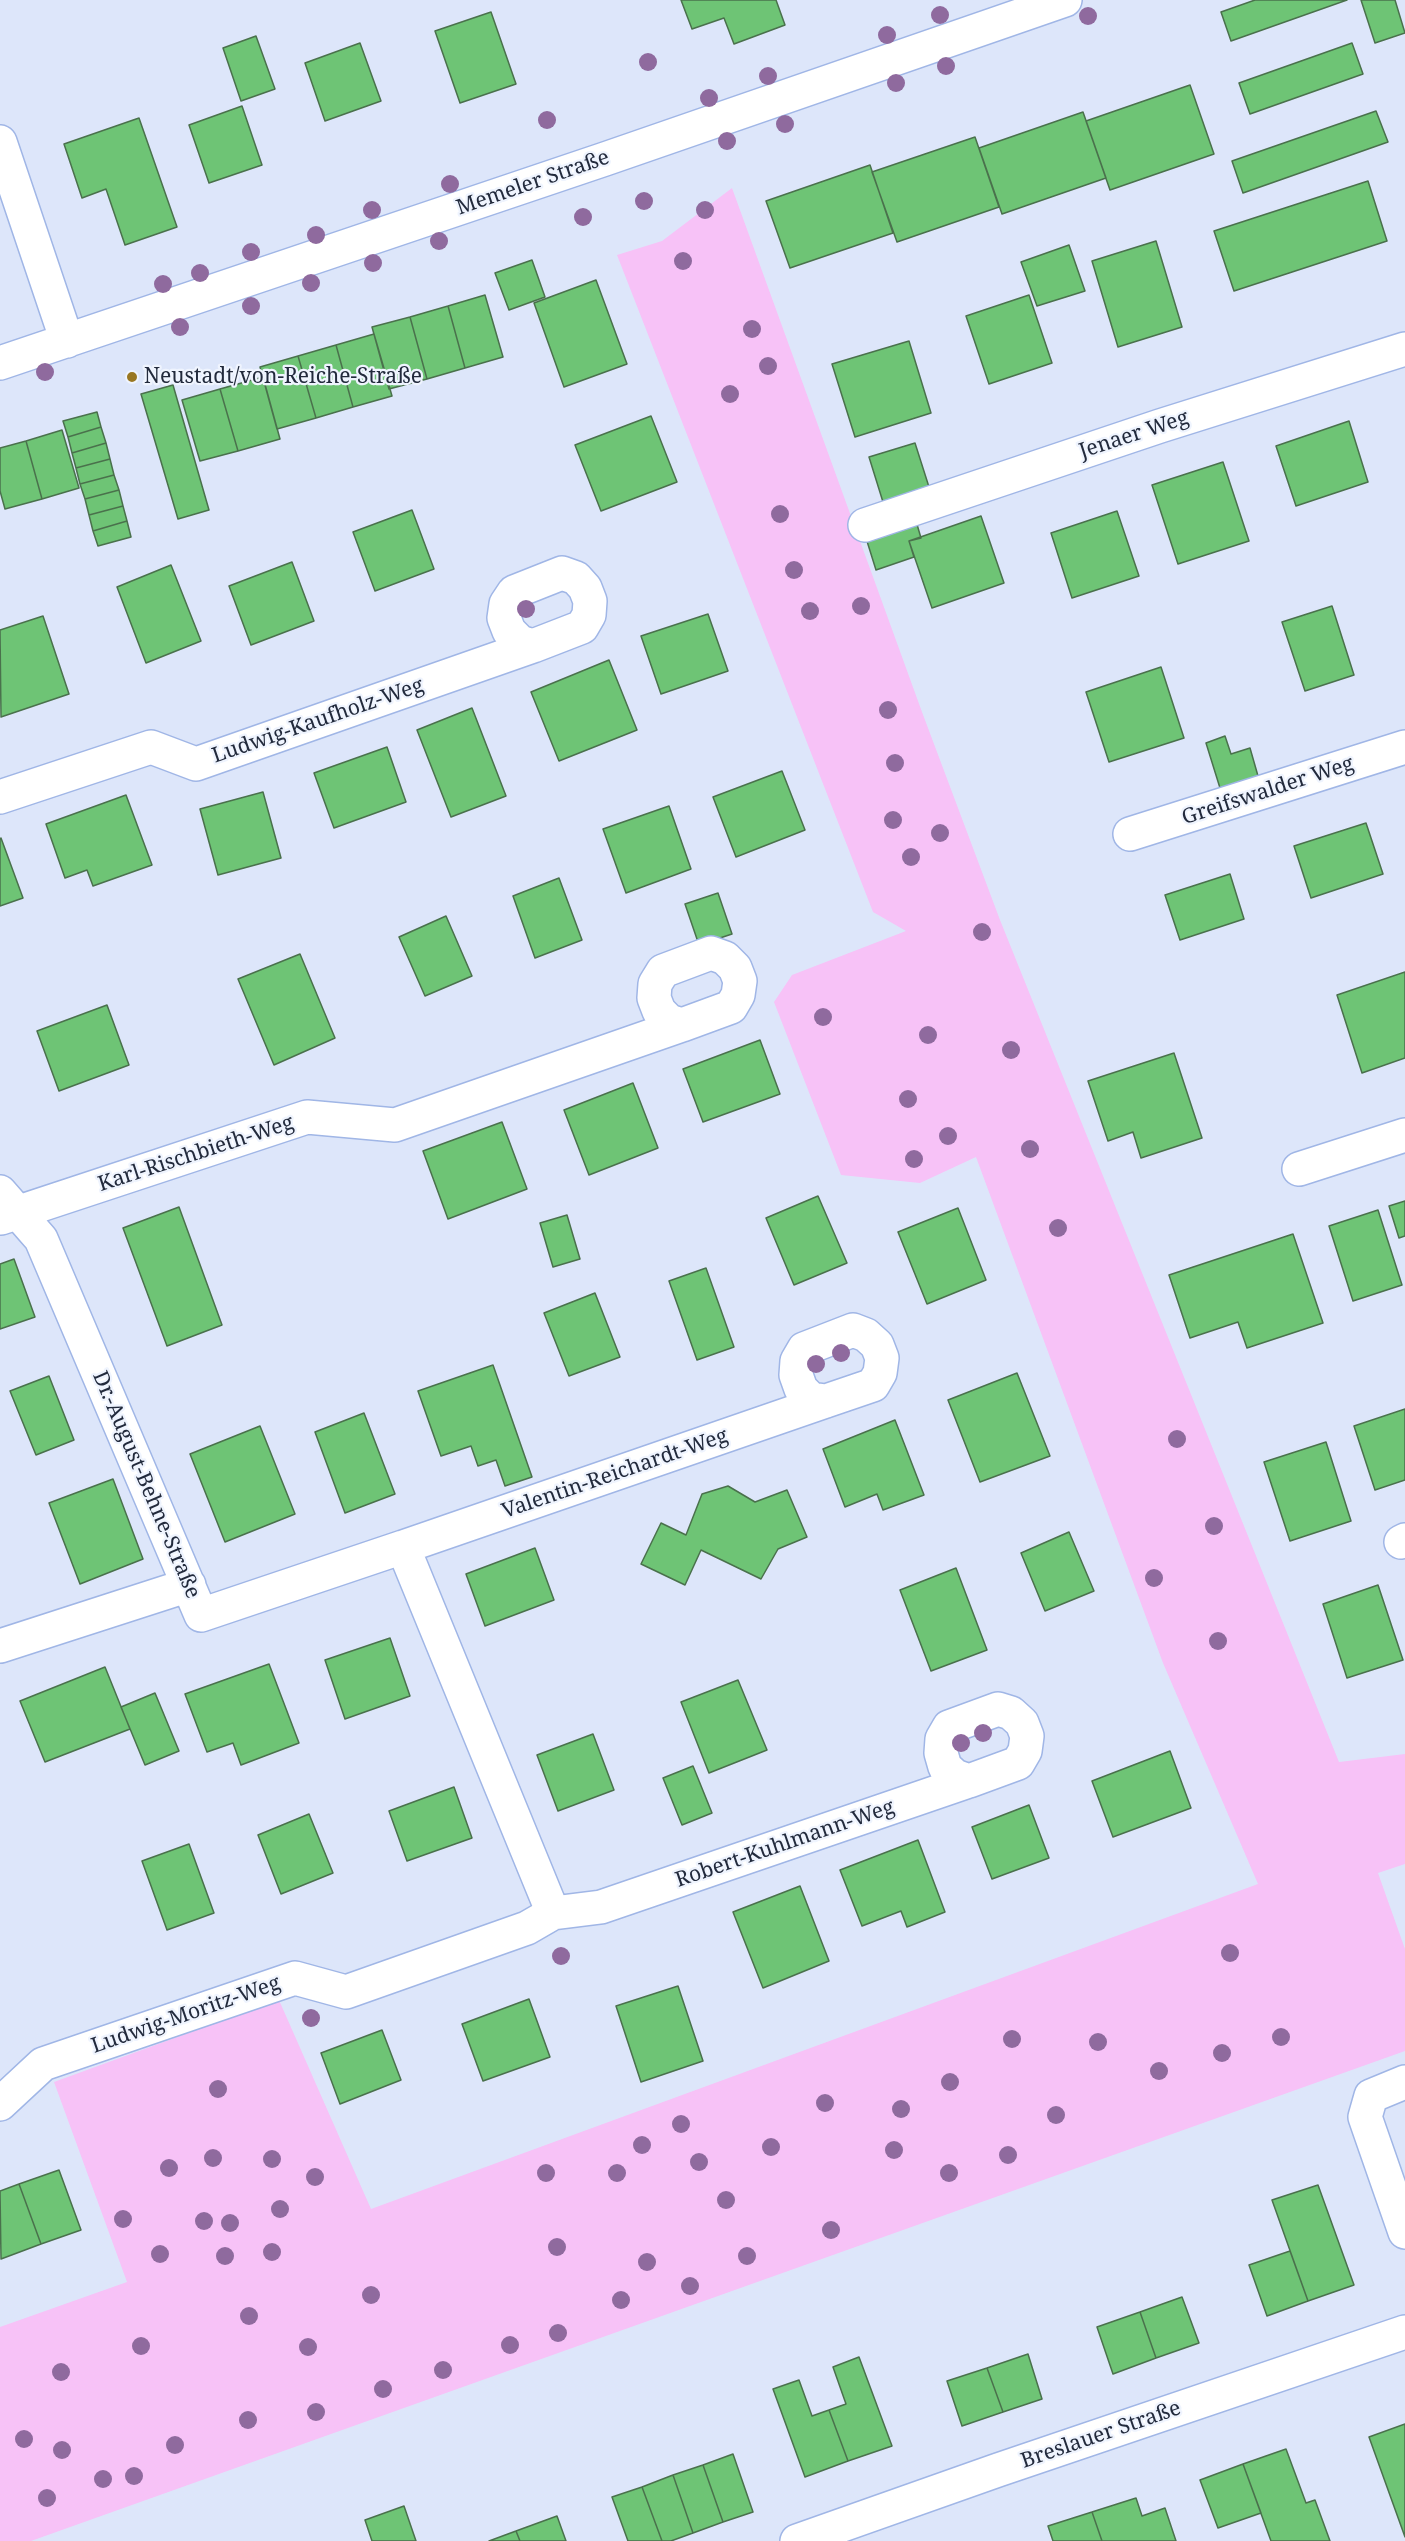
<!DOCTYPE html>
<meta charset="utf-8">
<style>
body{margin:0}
canvas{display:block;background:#dde6fa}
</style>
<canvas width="1405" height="2541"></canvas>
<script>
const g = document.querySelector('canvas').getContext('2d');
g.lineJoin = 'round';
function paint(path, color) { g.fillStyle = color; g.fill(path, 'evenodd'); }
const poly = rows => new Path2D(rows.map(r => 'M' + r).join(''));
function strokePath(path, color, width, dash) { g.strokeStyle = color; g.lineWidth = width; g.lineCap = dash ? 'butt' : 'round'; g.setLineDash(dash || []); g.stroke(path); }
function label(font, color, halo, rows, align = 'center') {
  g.font = font + ' "Noto Serif",serif'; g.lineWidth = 4.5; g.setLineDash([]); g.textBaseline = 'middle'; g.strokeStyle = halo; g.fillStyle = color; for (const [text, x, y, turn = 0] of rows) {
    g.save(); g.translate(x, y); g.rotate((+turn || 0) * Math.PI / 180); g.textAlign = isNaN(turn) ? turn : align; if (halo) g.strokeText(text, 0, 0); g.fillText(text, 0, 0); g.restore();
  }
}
const green = poly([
 [732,188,922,712,1000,920,1339,1762,1405,1754,1405,1864,1378,1873,1405,1949,1405,2051,31,2541,0,2541,0,2327,127,2282,54,2082,279,2000,371,2209,1258,1884,1163,1663,976,1157,920,1183,841,1175,774,1002,792,975,906,931,873,912,617,255,662,241]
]);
const building = poly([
 [681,0,776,0,785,25,734,44,724,18,692,29,681,0],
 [1255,0,1347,0,1231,41,1221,12,1255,0],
 [1361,0,1395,0,1405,33,1375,43,1361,0],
 [491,12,516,84,460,103,435,31,491,12],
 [256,36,275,89,241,101,223,48,256,36],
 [360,43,381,101,325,121,305,63,360,43],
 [1352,43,1363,74,1250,114,1239,83,1352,43],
 [1190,85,1214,154,1110,190,1086,121,1190,85],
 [242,106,262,165,209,183,189,125,242,106],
 [1376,111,1388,142,1243,193,1232,161,1376,111],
 [1083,112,1106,178,1002,214,979,148,1083,112],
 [139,118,177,227,125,245,106,189,82,198,64,144,139,118],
 [975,137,999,207,897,242,872,172,975,137],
 [870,165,893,233,790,268,766,201,870,165],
 [1368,181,1387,241,1234,291,1214,231,1368,181],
 [1156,241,1182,327,1118,347,1092,261,1156,241],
 [1069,245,1085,291,1037,306,1021,262,1069,245],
 [532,260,545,297,509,310,495,273,532,260],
 [596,280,627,364,564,387,534,303,596,280],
 [485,295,503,357,465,368,448,306,485,295],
 [1029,295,1052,363,989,384,966,316,1029,295],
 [448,306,465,368,427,379,410,317,448,306],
 [410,317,427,379,389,389,372,327,410,317],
 [374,334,392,396,353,407,336,345,374,334],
 [909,341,931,413,855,437,832,364,909,341],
 [336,345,353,407,316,418,298,356,336,345],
 [298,356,316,418,277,429,260,367,298,356],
 [263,377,280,439,238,451,220,389,263,377],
 [173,385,209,510,178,519,141,394,173,385],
 [220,389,238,451,200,461,182,400,220,389],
 [97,412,101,427,68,437,63,421,97,412],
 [651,416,677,482,601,511,575,445,651,416],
 [1349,421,1368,482,1296,506,1276,446,1349,421],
 [101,427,106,443,72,453,68,437,101,427],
 [62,430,79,488,42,499,26,441,62,430],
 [26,441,42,499,5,509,0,491,0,448,26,441],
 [106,443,110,459,76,468,72,453,106,443],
 [915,443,929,487,883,502,869,457,915,443],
 [110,459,114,475,80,484,76,468,110,459],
 [1223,462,1249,541,1178,564,1152,485,1223,462],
 [114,475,119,490,85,499,80,484,114,475],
 [119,490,123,506,89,515,85,499,119,490],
 [123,506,127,521,93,531,89,515,123,506],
 [412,510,434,569,375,591,353,532,412,510],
 [1117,511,1139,576,1072,598,1051,533,1117,511],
 [981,516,1004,583,932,608,909,541,981,516],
 [127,521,131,537,98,546,93,531,127,521],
 [916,521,921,538,909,541,914,557,876,570,866,538,916,521],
 [292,562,314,621,251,645,229,586,292,562],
 [171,565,201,641,146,663,117,587,171,565],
 [1332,606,1354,675,1305,691,1282,622,1332,606],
 [708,614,728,671,661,694,641,636,708,614],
 [43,616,69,694,1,717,0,630,43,616],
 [609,660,637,730,559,761,531,692,609,660],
 [1161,667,1184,738,1109,762,1086,692,1161,667],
 [472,708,506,796,451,817,417,730,472,708],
 [1225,736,1231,754,1250,748,1258,776,1220,788,1206,743,1225,736],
 [387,747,406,802,334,828,314,773,387,747],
 [782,771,805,830,736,857,713,797,782,771],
 [263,792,281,858,218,875,200,809,263,792],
 [126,795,152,865,93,886,87,870,65,878,46,824,126,795],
 [669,806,691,869,626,893,603,829,669,806],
 [1366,823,1383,874,1311,898,1294,846,1366,823],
 [1,838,23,898,0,906,0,839,1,838],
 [1230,874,1244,919,1180,940,1165,895,1230,874],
 [559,878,582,940,535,958,513,896,559,878],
 [718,893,732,934,699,945,685,904,718,893],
 [446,916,472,976,425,996,399,937,446,916],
 [300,954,335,1038,274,1065,238,979,300,954],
 [1405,972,1405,1058,1362,1073,1337,995,1405,972],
 [107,1005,129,1065,59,1091,37,1031,107,1005],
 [760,1040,780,1094,703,1122,683,1069,760,1040],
 [1174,1053,1202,1138,1141,1158,1133,1132,1108,1141,1088,1081,1174,1053],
 [633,1083,658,1148,589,1175,564,1110,633,1083],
 [502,1122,527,1189,448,1219,423,1151,502,1122],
 [818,1196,847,1263,794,1285,766,1218,818,1196],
 [1405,1201,1405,1236,1399,1238,1389,1206,1405,1201],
 [179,1207,222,1325,167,1346,123,1228,179,1207],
 [958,1208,986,1280,927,1304,898,1232,958,1208],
 [1378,1210,1402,1285,1353,1301,1329,1226,1378,1210],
 [567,1215,580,1259,553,1267,540,1223,567,1215],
 [1293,1234,1323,1323,1247,1348,1238,1322,1190,1338,1169,1275,1293,1234],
 [14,1259,35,1317,0,1329,0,1264,14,1259],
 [706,1268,734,1347,697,1360,669,1281,706,1268],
 [595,1293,620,1357,569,1376,544,1313,595,1293],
 [493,1365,532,1477,505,1486,496,1460,478,1466,471,1446,441,1456,418,1391,493,1365],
 [1017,1373,1050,1456,980,1482,948,1400,1017,1373],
 [49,1376,74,1440,36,1455,10,1391,49,1376],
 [1405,1409,1405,1480,1375,1490,1354,1426,1405,1409],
 [364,1413,395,1494,345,1513,315,1432,364,1413],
 [895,1420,924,1495,883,1510,877,1494,845,1507,823,1449,895,1420],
 [260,1426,295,1514,225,1542,190,1454,260,1426],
 [1326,1442,1351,1521,1290,1541,1264,1462,1326,1442],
 [113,1479,143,1559,80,1584,49,1503,113,1479],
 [728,1486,755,1502,787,1490,807,1537,778,1549,761,1579,701,1550,685,1585,641,1564,661,1523,686,1535,702,1494,728,1486],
 [1069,1532,1094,1591,1045,1611,1021,1553,1069,1532],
 [535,1548,554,1600,485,1626,466,1574,535,1548],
 [956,1568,987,1650,931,1671,900,1590,956,1568],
 [1378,1585,1403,1660,1347,1678,1323,1604,1378,1585],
 [390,1638,410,1696,345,1719,325,1660,390,1638],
 [269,1664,299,1743,241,1765,233,1743,207,1752,185,1694,269,1664],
 [105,1667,130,1729,45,1762,20,1701,105,1667],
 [738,1680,767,1750,709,1773,681,1702,738,1680],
 [155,1693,179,1751,145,1765,121,1707,155,1693],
 [593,1734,614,1790,558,1811,537,1755,593,1734],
 [1170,1751,1191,1808,1113,1837,1092,1781,1170,1751],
 [693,1766,712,1813,682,1825,663,1778,693,1766],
 [454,1787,472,1838,407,1861,389,1811,454,1787],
 [1029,1805,1049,1858,992,1879,972,1827,1029,1805],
 [309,1814,333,1873,281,1894,258,1835,309,1814],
 [918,1840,945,1912,907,1927,901,1911,862,1926,840,1870,918,1840],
 [189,1844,214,1913,167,1930,142,1861,189,1844],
 [800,1886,829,1961,763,1988,733,1912,800,1886],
 [678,1986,703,2061,641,2082,616,2006,678,1986],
 [529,1999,550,2057,483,2081,462,2024,529,1999],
 [382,2030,401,2080,340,2104,321,2053,382,2030],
 [59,2170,81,2230,41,2244,19,2184,59,2170],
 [19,2184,41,2244,1,2259,0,2191,19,2184],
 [1318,2185,1354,2285,1308,2301,1272,2200,1318,2185],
 [1290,2251,1308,2301,1267,2316,1249,2265,1290,2251],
 [1182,2297,1199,2343,1156,2358,1140,2312,1182,2297],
 [1140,2312,1156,2358,1113,2374,1097,2327,1140,2312],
 [1028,2354,1042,2399,1003,2412,987,2368,1028,2354],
 [859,2357,892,2446,848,2461,829,2410,846,2404,833,2367,859,2357],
 [987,2368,1003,2412,962,2426,947,2381,987,2368],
 [799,2380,812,2416,829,2410,848,2461,805,2477,773,2389,799,2380],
 [1405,2424,1405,2537,1369,2437,1405,2424],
 [1286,2449,1306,2503,1315,2500,1330,2541,1271,2541,1243,2464,1286,2449],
 [733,2454,753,2512,723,2522,703,2465,733,2454],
 [1243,2464,1261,2513,1218,2528,1200,2480,1243,2464],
 [703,2465,723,2522,693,2533,673,2475,703,2465],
 [673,2475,693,2533,671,2541,662,2541,642,2487,673,2475],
 [642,2487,662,2541,628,2541,612,2497,642,2487],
 [1136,2498,1142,2516,1165,2508,1176,2541,1102,2541,1092,2512,1136,2498],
 [404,2506,416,2541,372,2541,365,2520,404,2506],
 [1092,2512,1102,2541,1053,2541,1048,2526,1092,2512],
 [557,2516,566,2541,520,2541,516,2531,557,2516],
 [516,2531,520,2541,489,2541,516,2531]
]);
const minor = poly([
 [0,142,67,341],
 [0,363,605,159,1065,0],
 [865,525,1160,426,1405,349],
 [0,797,151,747,196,764,533,646,582,627,589,615,590,601,585,588,576,578,562,573,514,592,506,604,504,618,509,631,520,642,533,646],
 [1130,834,1405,747],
 [1299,1169,1405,1135],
 [0,1192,41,1239,201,1615,403,1547,553,1913,601,1907,969,1781,1018,1763,1025,1751,1027,1736,1022,1723,1011,1713,998,1709,949,1727,942,1739,941,1753,945,1767,955,1776,969,1781],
 [1,1218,307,1117,395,1125,682,1025,669,1021,659,1011,654,998,655,984,663,971,711,953,725,958,735,968,740,981,738,995,731,1007,682,1025],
 [1401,1542,1405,1540],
 [403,1547,826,1401,873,1385,880,1373,882,1358,877,1345,866,1335,853,1330,804,1349,797,1361,796,1375,801,1389,811,1399,826,1401],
 [0,1646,189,1585],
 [1405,2082,1371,2096,1365,2117,1405,2232],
 [0,2104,43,2064,295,1978,346,1992,527,1928,553,1913],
 [797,2541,998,2470,1405,2332]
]);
const trees = [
 [940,15],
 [1088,16],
 [887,35],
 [648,62],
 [946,66],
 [768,76],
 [896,83],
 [709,98],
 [547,120],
 [785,124],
 [727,141],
 [450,184],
 [644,201],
 [372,210],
 [705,210],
 [583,217],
 [316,235],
 [439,241],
 [251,252],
 [683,261],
 [373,263],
 [200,273],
 [311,283],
 [163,284],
 [251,306],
 [180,327],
 [752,329],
 [768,366],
 [45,372],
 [730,394],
 [780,514],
 [794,570],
 [861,606],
 [526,609],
 [810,611],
 [888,710],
 [895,763],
 [893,820],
 [940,833],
 [911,857],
 [982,932],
 [823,1017],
 [928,1035],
 [1011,1050],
 [908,1099],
 [948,1136],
 [1030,1149],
 [914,1159],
 [1058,1228],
 [841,1353],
 [816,1364],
 [1177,1439],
 [1214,1526],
 [1154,1578],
 [1218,1641],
 [983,1733],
 [961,1743],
 [1230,1953],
 [561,1956],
 [311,2018],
 [1281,2037],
 [1012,2039],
 [1098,2042],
 [1222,2053],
 [1159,2071],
 [950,2082],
 [218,2089],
 [825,2103],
 [901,2109],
 [1056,2115],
 [681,2124],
 [642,2145],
 [771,2147],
 [894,2150],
 [1008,2155],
 [213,2158],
 [272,2159],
 [699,2162],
 [169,2168],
 [546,2173],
 [617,2173],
 [949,2173],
 [315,2177],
 [726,2200],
 [280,2209],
 [123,2219],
 [204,2221],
 [230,2223],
 [831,2230],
 [557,2247],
 [272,2252],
 [160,2254],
 [225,2256],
 [747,2256],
 [647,2262],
 [690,2286],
 [371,2295],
 [621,2300],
 [249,2316],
 [558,2333],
 [510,2345],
 [141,2346],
 [308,2347],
 [443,2370],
 [61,2372],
 [383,2389],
 [316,2412],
 [248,2420],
 [24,2439],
 [175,2445],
 [62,2450],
 [134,2476],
 [103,2479],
 [47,2498]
];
const markers = [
 [132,377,6,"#997721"]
];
const streetNames = [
 ["Memeler Straße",533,183,-19],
 ["Jenaer Weg",1134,435,-18],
 ["Ludwig-Kaufholz-Weg",318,721,-19],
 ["Greifswalder Weg",1268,791,-18],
 ["Karl-Rischbieth-Weg",196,1154,-18],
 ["Valentin-Reichardt-Weg",615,1474,-19],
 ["Dr.-August-Behne-Straße",146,1485,67],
 ["Robert-Kuhlmann-Weg",785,1844,-19],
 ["Ludwig-Moritz-Weg",186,2015,-19],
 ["Breslauer Straße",1101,2435,-19]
];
const poiNames = [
 ["Neustadt/von-Reiche-Straße",144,377]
];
paint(green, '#f7c2f7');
paint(building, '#6ec475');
strokePath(building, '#4a714c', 1.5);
strokePath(minor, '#a0b6e6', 36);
strokePath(minor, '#fff', 33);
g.fillStyle = '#8f6a9e';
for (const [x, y] of trees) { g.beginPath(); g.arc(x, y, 9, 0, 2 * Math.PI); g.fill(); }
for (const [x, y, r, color] of markers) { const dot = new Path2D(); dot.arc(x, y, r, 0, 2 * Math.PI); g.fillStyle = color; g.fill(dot); strokePath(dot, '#eff4fe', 2); }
label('21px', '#222a3c', '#eff4fe', streetNames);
label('21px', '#222a3c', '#eff4fe', poiNames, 'left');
</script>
